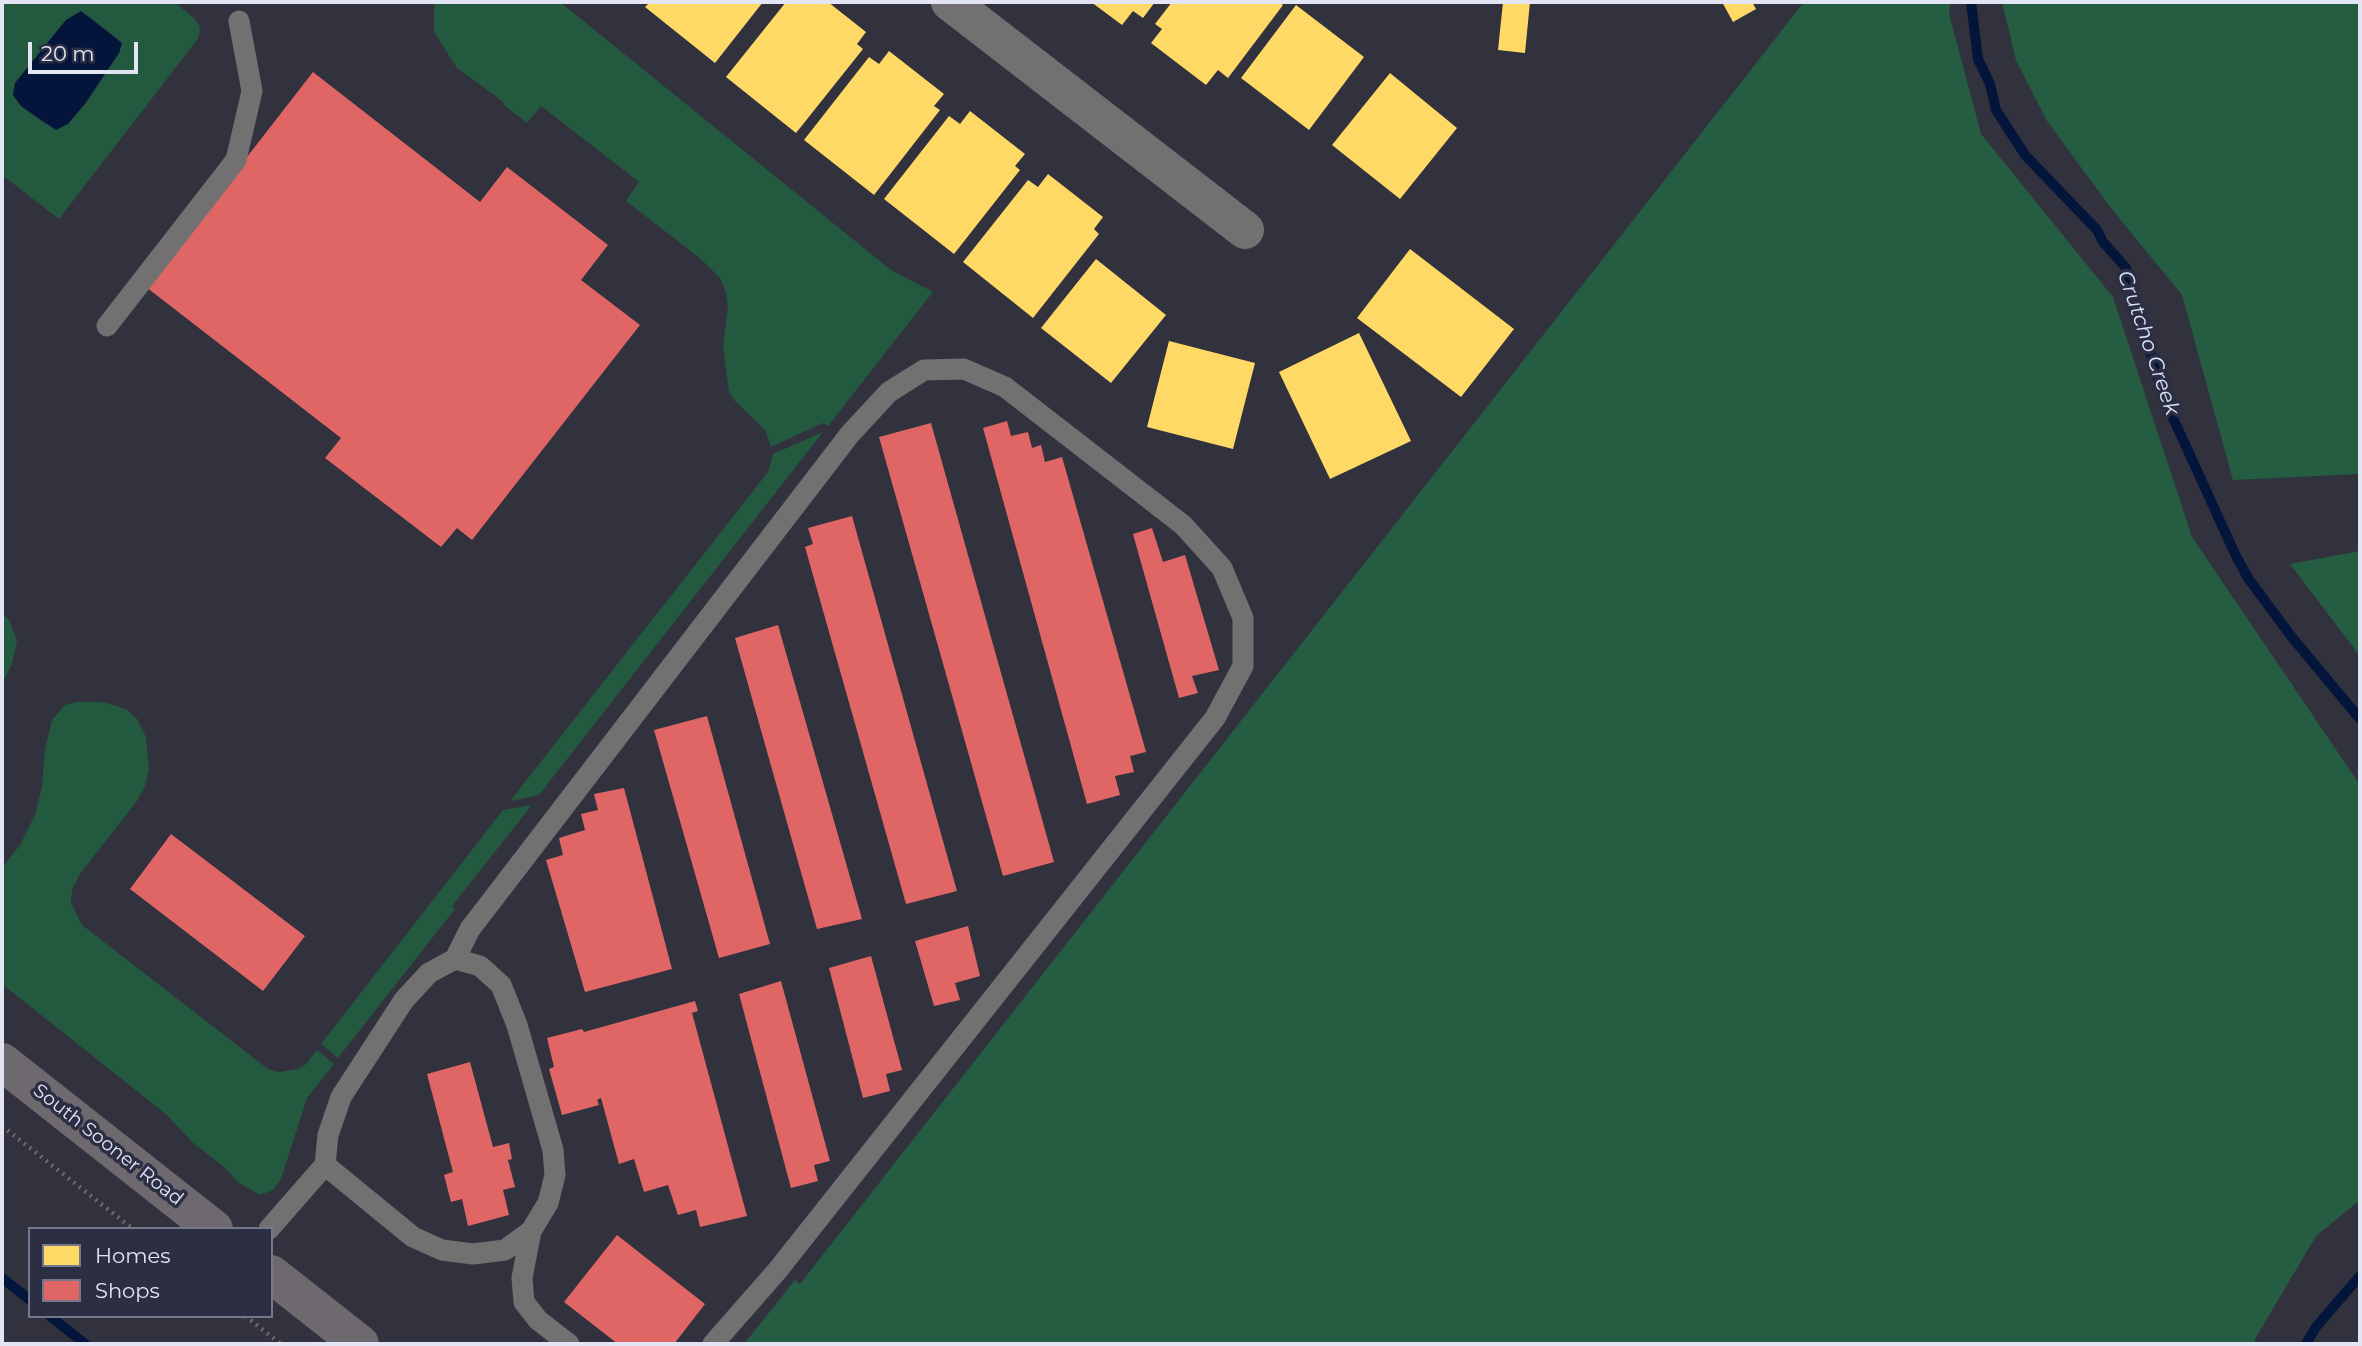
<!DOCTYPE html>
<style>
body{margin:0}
#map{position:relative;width:2362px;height:1346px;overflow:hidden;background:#32323e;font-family:Montserrat,sans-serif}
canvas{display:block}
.frame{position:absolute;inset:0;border:4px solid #e3e5f4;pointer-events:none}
.legend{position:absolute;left:28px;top:1227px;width:245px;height:91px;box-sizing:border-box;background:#2c2e44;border:2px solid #75778a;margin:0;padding:9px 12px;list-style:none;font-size:21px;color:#e3e5f4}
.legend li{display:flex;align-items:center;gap:14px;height:35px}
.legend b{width:35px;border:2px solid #75778a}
.scale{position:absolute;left:28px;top:42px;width:110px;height:32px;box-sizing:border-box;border:4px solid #e3e5f4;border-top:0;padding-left:9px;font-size:21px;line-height:24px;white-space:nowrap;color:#e3e5f4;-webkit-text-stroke:5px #2c2e44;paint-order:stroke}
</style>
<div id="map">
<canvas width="2362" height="1346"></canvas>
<div class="frame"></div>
<ul class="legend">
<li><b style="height:19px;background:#ffd966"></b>Homes</li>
<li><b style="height:19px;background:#e06666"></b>Shops</li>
</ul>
<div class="scale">20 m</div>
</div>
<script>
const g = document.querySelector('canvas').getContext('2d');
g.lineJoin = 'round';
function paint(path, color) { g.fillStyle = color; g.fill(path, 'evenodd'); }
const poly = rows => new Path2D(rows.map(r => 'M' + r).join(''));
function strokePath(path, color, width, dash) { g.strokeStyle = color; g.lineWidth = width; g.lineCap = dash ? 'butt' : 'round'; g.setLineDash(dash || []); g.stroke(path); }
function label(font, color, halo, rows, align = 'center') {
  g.font = font + ' Montserrat,sans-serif'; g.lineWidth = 7; g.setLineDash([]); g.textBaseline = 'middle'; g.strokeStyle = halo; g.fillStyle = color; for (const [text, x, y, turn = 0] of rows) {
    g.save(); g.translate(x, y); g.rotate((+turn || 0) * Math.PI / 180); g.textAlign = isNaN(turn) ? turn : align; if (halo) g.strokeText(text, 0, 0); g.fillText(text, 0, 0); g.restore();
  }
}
const green = poly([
 [2,2,174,2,194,18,199,25,200,33,197,40,59,219,2,175],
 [90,17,122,43,119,53,86,103,68,124,45,124,21,106,13,95,15,83,66,20],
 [434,2,560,2,891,270,933,292,828,426,823,423,771,447,765,430,735,401,729,392,723,347,728,307,726,292,720,278,701,259,626,201,639,182,541,106,527,123,505,106,503,102,494,95,457,68,434,32],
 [823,432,539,795,510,801,768,472,773,454],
 [2,614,9,620,17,640,12,664,2,684],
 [76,702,103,702,126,709,137,719,146,737,149,769,145,786,137,801,80,874,72,890,71,903,82,925,268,1069,279,1072,297,1069,305,1065,317,1050,334,1064,307,1098,281,1179,273,1190,260,1195,239,1183,224,1167,193,1143,167,1115,2,984,2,868,20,845,35,815,42,787,45,749,52,720,65,705],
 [532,805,452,906,455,909,338,1058,321,1044,503,810]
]);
const forest = poly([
 [1804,2,1950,2,1949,14,1981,134,2113,297,2192,537,2360,785,2360,1200,2316,1236,2255,1339,2255,1344,744,1344,795,1280,800,1284],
 [2002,2,2360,2,2360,474,2233,480,2182,295,2111,208,2047,121,2016,60],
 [2360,551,2360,656,2290,564]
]);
const water = poly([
 [81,11,122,43,119,53,86,102,68,124,56,130,21,106,13,95,15,83,66,20]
]);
const homes = poly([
 [650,2,763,2,715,63,645,7],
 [786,2,828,2,866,32,857,44,863,49,796,133,726,77],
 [1091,2,1155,2,1143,18,1133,11,1122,25],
 [1172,2,1279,2,1283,5,1228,78,1218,70,1206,85,1151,43,1162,29,1155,24],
 [1503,2,1530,2,1525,53,1498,50],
 [1722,2,1752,2,1756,9,1733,22],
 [1296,5,1364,57,1309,130,1241,78],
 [889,51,944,94,934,106,940,110,874,195,804,140,869,57,879,64],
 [1390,73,1457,128,1400,199,1332,145],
 [970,111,1025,154,1015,166,1020,170,954,254,884,199,949,116,960,124],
 [1048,174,1103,217,1094,229,1099,234,1033,318,963,262,1028,180,1038,187],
 [1410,249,1514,329,1461,397,1357,318],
 [1096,259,1166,315,1111,383,1041,328],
 [1359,333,1411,441,1330,479,1279,372],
 [1169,341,1255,363,1233,449,1147,427]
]);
const shops = poly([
 [313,72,480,202,507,167,608,245,581,280,640,325,472,540,457,528,441,547,325,458,341,438,146,287],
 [1007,421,1011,436,1028,432,1032,448,1041,445,1045,462,1062,457,1146,752,1130,756,1134,772,1115,776,1120,795,1087,804,983,428],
 [931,423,1054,862,1003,876,879,437],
 [852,516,957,891,906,904,805,547,813,544,808,528],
 [1152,528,1163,562,1185,555,1219,670,1192,676,1198,693,1179,698,1133,534],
 [778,625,862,919,817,929,735,638],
 [707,716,770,944,719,958,654,730],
 [624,788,672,969,585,992,546,860,563,855,559,838,585,830,581,814,598,810,594,794],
 [171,834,305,936,263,991,130,889],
 [968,926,980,976,955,983,960,1000,934,1006,915,941],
 [871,956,902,1070,886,1074,890,1091,863,1098,829,968],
 [781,981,830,1161,814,1165,818,1181,791,1188,739,994],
 [695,1001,698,1011,692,1013,747,1216,700,1227,696,1210,678,1215,668,1185,644,1192,634,1159,619,1164,601,1098,597,1100,599,1105,562,1115,549,1069,554,1067,547,1038,582,1029,584,1032],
 [470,1062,493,1147,509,1143,512,1159,508,1160,515,1187,503,1190,509,1215,468,1226,462,1199,451,1202,444,1175,453,1172,427,1074],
 [617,1235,705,1304,674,1344,618,1344,564,1302]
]);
const stream = poly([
 [1971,2,1978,59,1990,84,1996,110,2025,155,2097,230,2103,242,2126,268,2163,396,2236,556,2248,578,2291,636,2360,719],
 [2,1278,30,1300],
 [50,1316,85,1344],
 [2306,1344,2316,1327,2360,1276]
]);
const path = poly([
 [2,1126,133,1229],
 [245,1316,281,1344]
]);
const lane = poly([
 [107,326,236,160,252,91,239,21],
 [455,959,470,929,850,434,889,392,924,370,964,369,1005,387,1183,525,1222,568,1243,618,1243,666,1215,718,777,1271,713,1344],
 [325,1165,328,1135,341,1097,404,1000,429,973,455,959,480,966,501,985,517,1025,553,1150,555,1175,548,1203,531,1231,522,1278,524,1302,538,1320,569,1344],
 [269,1229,325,1165,413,1237,442,1250,473,1254,505,1250,531,1231]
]);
const street = poly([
 [950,2,1245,230]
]);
const secondary = poly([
 [2,1062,214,1229],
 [271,1274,360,1344]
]);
const streetNames = [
 ["South Sooner Road",108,1145,38]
];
const waterNames = [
 ["Crutcho Creek",2148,343,71]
];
paint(green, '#22593f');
paint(forest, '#255d43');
paint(water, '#04153b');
paint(homes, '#ffd966');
paint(shops, '#e06666');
strokePath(stream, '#04153b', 10);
strokePath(path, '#6d6b70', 4.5, [2, 5]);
strokePath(lane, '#737072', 21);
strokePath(street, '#737072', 38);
strokePath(secondary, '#6d696e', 38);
label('19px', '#e3e5f4', '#2c2e44', streetNames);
label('italic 21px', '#d9e5f7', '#2c2e44', waterNames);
</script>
